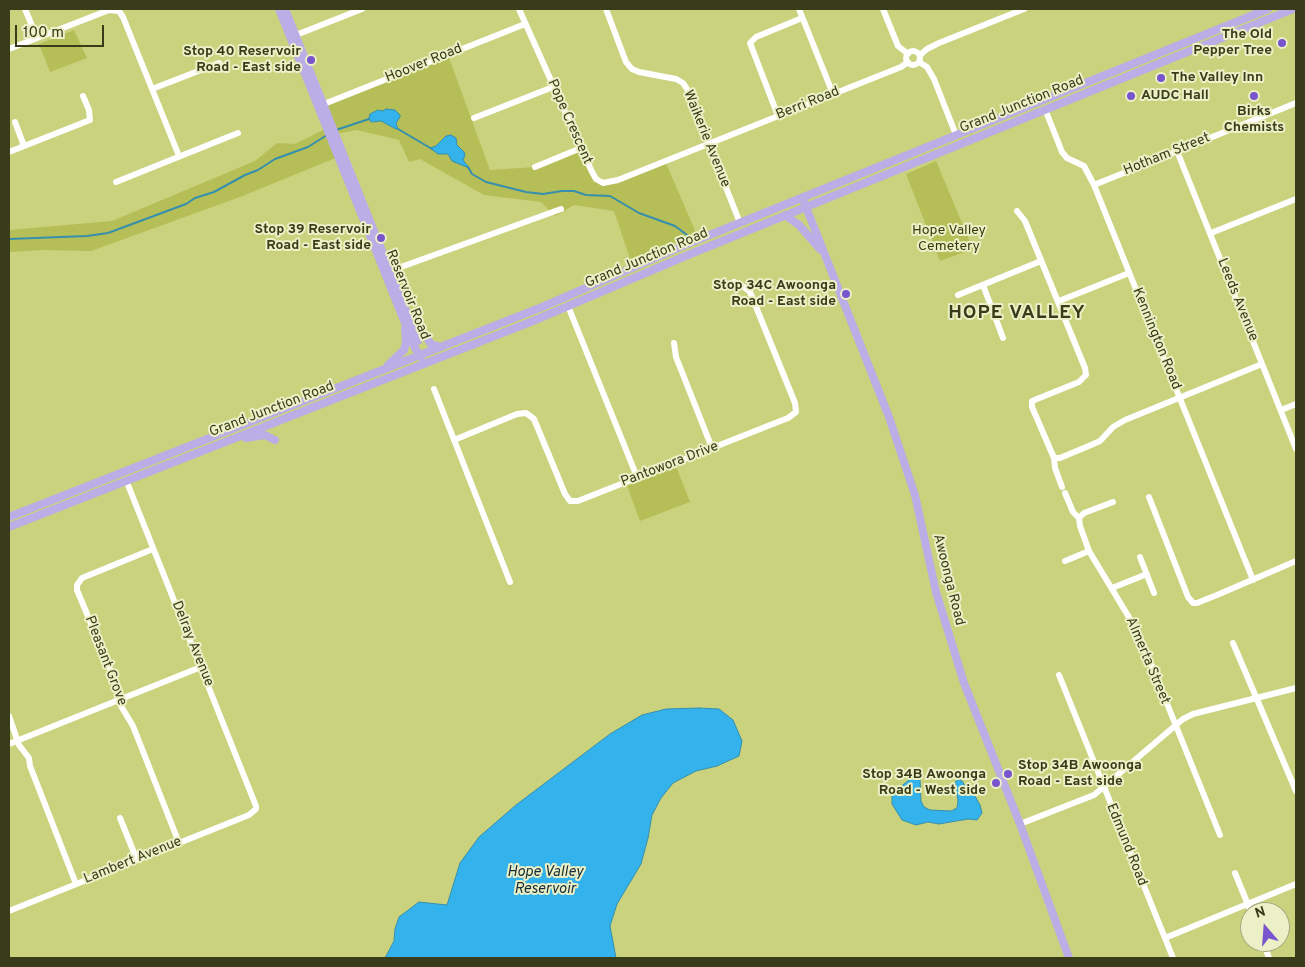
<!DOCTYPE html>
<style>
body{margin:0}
#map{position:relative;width:1305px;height:967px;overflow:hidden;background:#cad27d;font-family:Overpass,sans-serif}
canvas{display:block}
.frame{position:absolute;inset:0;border:10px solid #393c19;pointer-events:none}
.north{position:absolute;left:1240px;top:902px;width:50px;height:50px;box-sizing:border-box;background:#ebf0c6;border:1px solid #a4a881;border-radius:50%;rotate:342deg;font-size:14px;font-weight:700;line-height:20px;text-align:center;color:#393c19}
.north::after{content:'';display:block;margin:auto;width:18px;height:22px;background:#7854cd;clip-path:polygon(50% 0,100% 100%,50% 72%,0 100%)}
.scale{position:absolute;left:15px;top:25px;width:89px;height:22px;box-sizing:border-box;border:2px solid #393c19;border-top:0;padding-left:6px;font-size:15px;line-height:18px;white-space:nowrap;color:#393c19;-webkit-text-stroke:4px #ebf0c6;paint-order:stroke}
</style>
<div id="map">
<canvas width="1305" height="967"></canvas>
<div class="frame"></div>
<div class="north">N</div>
<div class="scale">100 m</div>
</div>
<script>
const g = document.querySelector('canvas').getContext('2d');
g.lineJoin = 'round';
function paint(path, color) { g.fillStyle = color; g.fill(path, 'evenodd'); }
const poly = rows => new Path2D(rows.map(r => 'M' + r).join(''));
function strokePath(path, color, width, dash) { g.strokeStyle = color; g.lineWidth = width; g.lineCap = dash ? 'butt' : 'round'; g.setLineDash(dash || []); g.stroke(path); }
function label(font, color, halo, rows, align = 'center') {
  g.font = font + ' Overpass,sans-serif'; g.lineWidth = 4; g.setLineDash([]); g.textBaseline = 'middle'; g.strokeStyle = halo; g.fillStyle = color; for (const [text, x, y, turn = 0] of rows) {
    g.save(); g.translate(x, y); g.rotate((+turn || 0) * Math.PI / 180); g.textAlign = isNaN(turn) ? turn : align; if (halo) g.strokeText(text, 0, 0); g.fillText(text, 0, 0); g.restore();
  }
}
const green = poly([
 [74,30,87,58,50,72,39,44],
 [448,55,490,170,535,167,581,148,596,179,603,183,665,161,697,235,630,259,614,211,574,205,555,216,541,202,484,195,420,159,409,162,399,140,357,130,335,134,324,104],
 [327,128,338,157,240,197,91,251,42,250,9,252,9,230,112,221,255,161,277,143,295,144],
 [936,161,973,249,940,261,906,174],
 [676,466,690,502,640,521,627,486]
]);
const water = poly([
 [386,109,395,110,400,115,400,117,396,123,398,129,396,129,381,121,372,122,370,121,369,118,370,114,378,110,383,111,386,109],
 [451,135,456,138,457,145,464,152,465,155,463,160,469,168,452,161,448,154,438,154,430,148,436,146,446,136,451,135],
 [699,708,719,709,733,720,742,741,739,756,717,766,696,771,673,783,661,798,652,815,648,838,641,864,617,904,610,926,616,958,385,958,394,941,395,929,399,917,419,902,447,905,460,863,479,837,516,805,610,734,642,715,666,709,699,708],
 [916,776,920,779,921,801,924,807,930,810,951,811,957,808,958,801,955,782,959,779,962,781,966,787,971,789,980,805,982,813,977,820,968,819,939,824,928,822,916,825,902,820,892,804,892,794,910,779,916,776]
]);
const stream = poly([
 [398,129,432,149],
 [336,130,369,119],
 [468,167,472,174,486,182,526,192,543,194,562,191,574,191,586,195,610,196,639,213,675,226,687,235],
 [9,239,87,236,108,233,186,204,195,198,214,192,245,175,258,170,275,159,308,147,327,135]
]);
const minor = poly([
 [25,9,37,38],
 [519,9,591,170,596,179,603,183,618,180,901,67,908,62],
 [606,9,626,62,632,69,639,72,676,79,683,83,687,89,740,223],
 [799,9,833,94],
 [883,9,898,46,908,54],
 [296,35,362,9],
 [9,49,109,10,119,11,123,17,179,156],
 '906 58a7 7 0 1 1 14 0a7 7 0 1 1-14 0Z',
 [920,55,927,49,939,43,1024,9],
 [919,62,927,67,934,79,956,135],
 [152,89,219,63],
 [324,104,525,24],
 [1045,109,1062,152,1067,158,1084,166,1094,185,1253,580],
 [778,116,750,43,756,37,802,18],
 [474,118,553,87],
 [15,122,24,146],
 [1177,151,1296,449],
 [9,152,90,120,89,110,83,96],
 [535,167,581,148],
 [116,182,238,133],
 [1094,185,1296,103],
 [1017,211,1025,221,1085,368,1086,375,1079,382,1032,401,1032,407,1054,458,1055,468,1062,487],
 [1211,233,1296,199],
 [390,271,561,209],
 [983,285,1003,338],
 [958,295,1041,261],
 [1059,301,1129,273],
 [568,306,637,477],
 [674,343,676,357,712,448],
 [434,389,510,582],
 [1281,410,1296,404],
 [454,440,517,414,526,413,534,419,565,494,570,501,578,501,788,418,796,412,795,403,750,292,744,287,734,282],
 [1054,458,1060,458,1091,445,1100,441,1113,427,1125,420,1262,364],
 [1065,493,1073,512,1079,518,1080,526,1089,551,1130,619,1143,644,1220,835],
 [1149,497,1188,597,1193,603,1197,603,1217,595,1296,561],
 [1079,518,1084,513,1113,502],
 [153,549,82,578,77,585,77,590,122,698,120,702,121,706,133,726,179,843],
 [1140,557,1154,593],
 [1065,561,1089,551],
 [1112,588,1147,574],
 [1233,643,1296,791],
 [1059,675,1173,958],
 [9,716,19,745,29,758,30,766,76,884],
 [9,744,201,667],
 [120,818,137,860],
 [1020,824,1094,795,1183,719,1193,714,1296,688],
 [1235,873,1251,912],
 [9,911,249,815,256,809,256,806,126,480],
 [1165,938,1296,884],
 [1263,942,1269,958]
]);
const major = poly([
 [279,9,415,348,421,357],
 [285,9,418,341],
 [804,202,889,417,915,495,936,592,964,683,1020,824,1069,958],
 [785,215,799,225,820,249],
 [415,321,431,344,441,347],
 [388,365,404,350,406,342,405,329],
 [246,438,265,435,275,440],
 [9,517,542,307,685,245,1268,9],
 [9,527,533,321,688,255,1293,9]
]);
const markers = [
 [1282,43,5,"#7854cd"],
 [311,60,5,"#7854cd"],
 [1161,78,5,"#7854cd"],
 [1131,96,5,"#7854cd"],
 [1254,96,5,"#7854cd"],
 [381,238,5,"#7854cd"],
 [846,294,5,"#7854cd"],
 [1008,774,5,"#7854cd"],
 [996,783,5,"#7854cd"]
];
const poiNames = [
 ["The Old",1272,35],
 ["Pepper Tree",1272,51],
 ["Stop 40 Reservoir",301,52],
 ["Road - East side",301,68],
 ["The Valley Inn",1171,78,"left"],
 ["AUDC Hall",1141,96,"left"],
 ["Birks",1254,112,"center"],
 ["Chemists",1254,128,"center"],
 ["Stop 39 Reservoir",371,230],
 ["Road - East side",371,246],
 ["Stop 34C Awoonga",836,286],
 ["Road - East side",836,302],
 ["Stop 34B Awoonga",1018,766,"left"],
 ["Road - East side",1018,782,"left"],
 ["Stop 34B Awoonga",986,775],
 ["Road - West side",986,791]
];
const streetNames = [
 ["Hoover Road",424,64,-22],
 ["Berri Road",808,104,-22],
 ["Grand Junction Road",1022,105,-22],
 ["Pope Crescent",569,122,66],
 ["Waikerie Avenue",706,139,68],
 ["Hotham Street",1167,155,-22],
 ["Grand Junction Road",647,259,-23],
 ["Reservoir Road",407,295,68],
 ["Leeds Avenue",1237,300,68],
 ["Kennington Road",1156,339,68],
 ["Grand Junction Road",272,410,-21],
 ["Pantowora Drive",670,465,-21],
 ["Awoonga Road",948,580,76],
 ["Delray Avenue",192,644,68],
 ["Pleasant Grove",105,661,69],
 ["Almerta Street",1147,661,67],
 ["Edmund Road",1126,845,68],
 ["Lambert Avenue",133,861,-22]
];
const parkNames = [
 ["Hope Valley",949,231],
 ["Cemetery",949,247]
];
const waterNames = [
 ["Hope Valley",545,873],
 ["Reservoir",545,890]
];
const districtNames = [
 ["HOPE VALLEY",1017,314]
];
paint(green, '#b6be57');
paint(water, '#34b2eb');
strokePath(water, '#368fac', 1);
strokePath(stream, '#368fac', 2);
strokePath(minor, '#fff', 6);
strokePath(major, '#bbade6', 8);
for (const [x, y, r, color] of markers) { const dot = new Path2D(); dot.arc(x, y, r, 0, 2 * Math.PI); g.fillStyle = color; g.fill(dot); strokePath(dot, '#ebf0c6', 2); }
label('bold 14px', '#393c19', '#ebf0c6', poiNames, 'right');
label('14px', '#393c19', '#ebf0c6', streetNames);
label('14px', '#373a0c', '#ebf0c6', parkNames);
label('italic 15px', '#192d38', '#ebf0c6', waterNames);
g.letterSpacing = '1px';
label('bold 19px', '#393c19', '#ebf0c6', districtNames);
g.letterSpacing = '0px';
</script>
